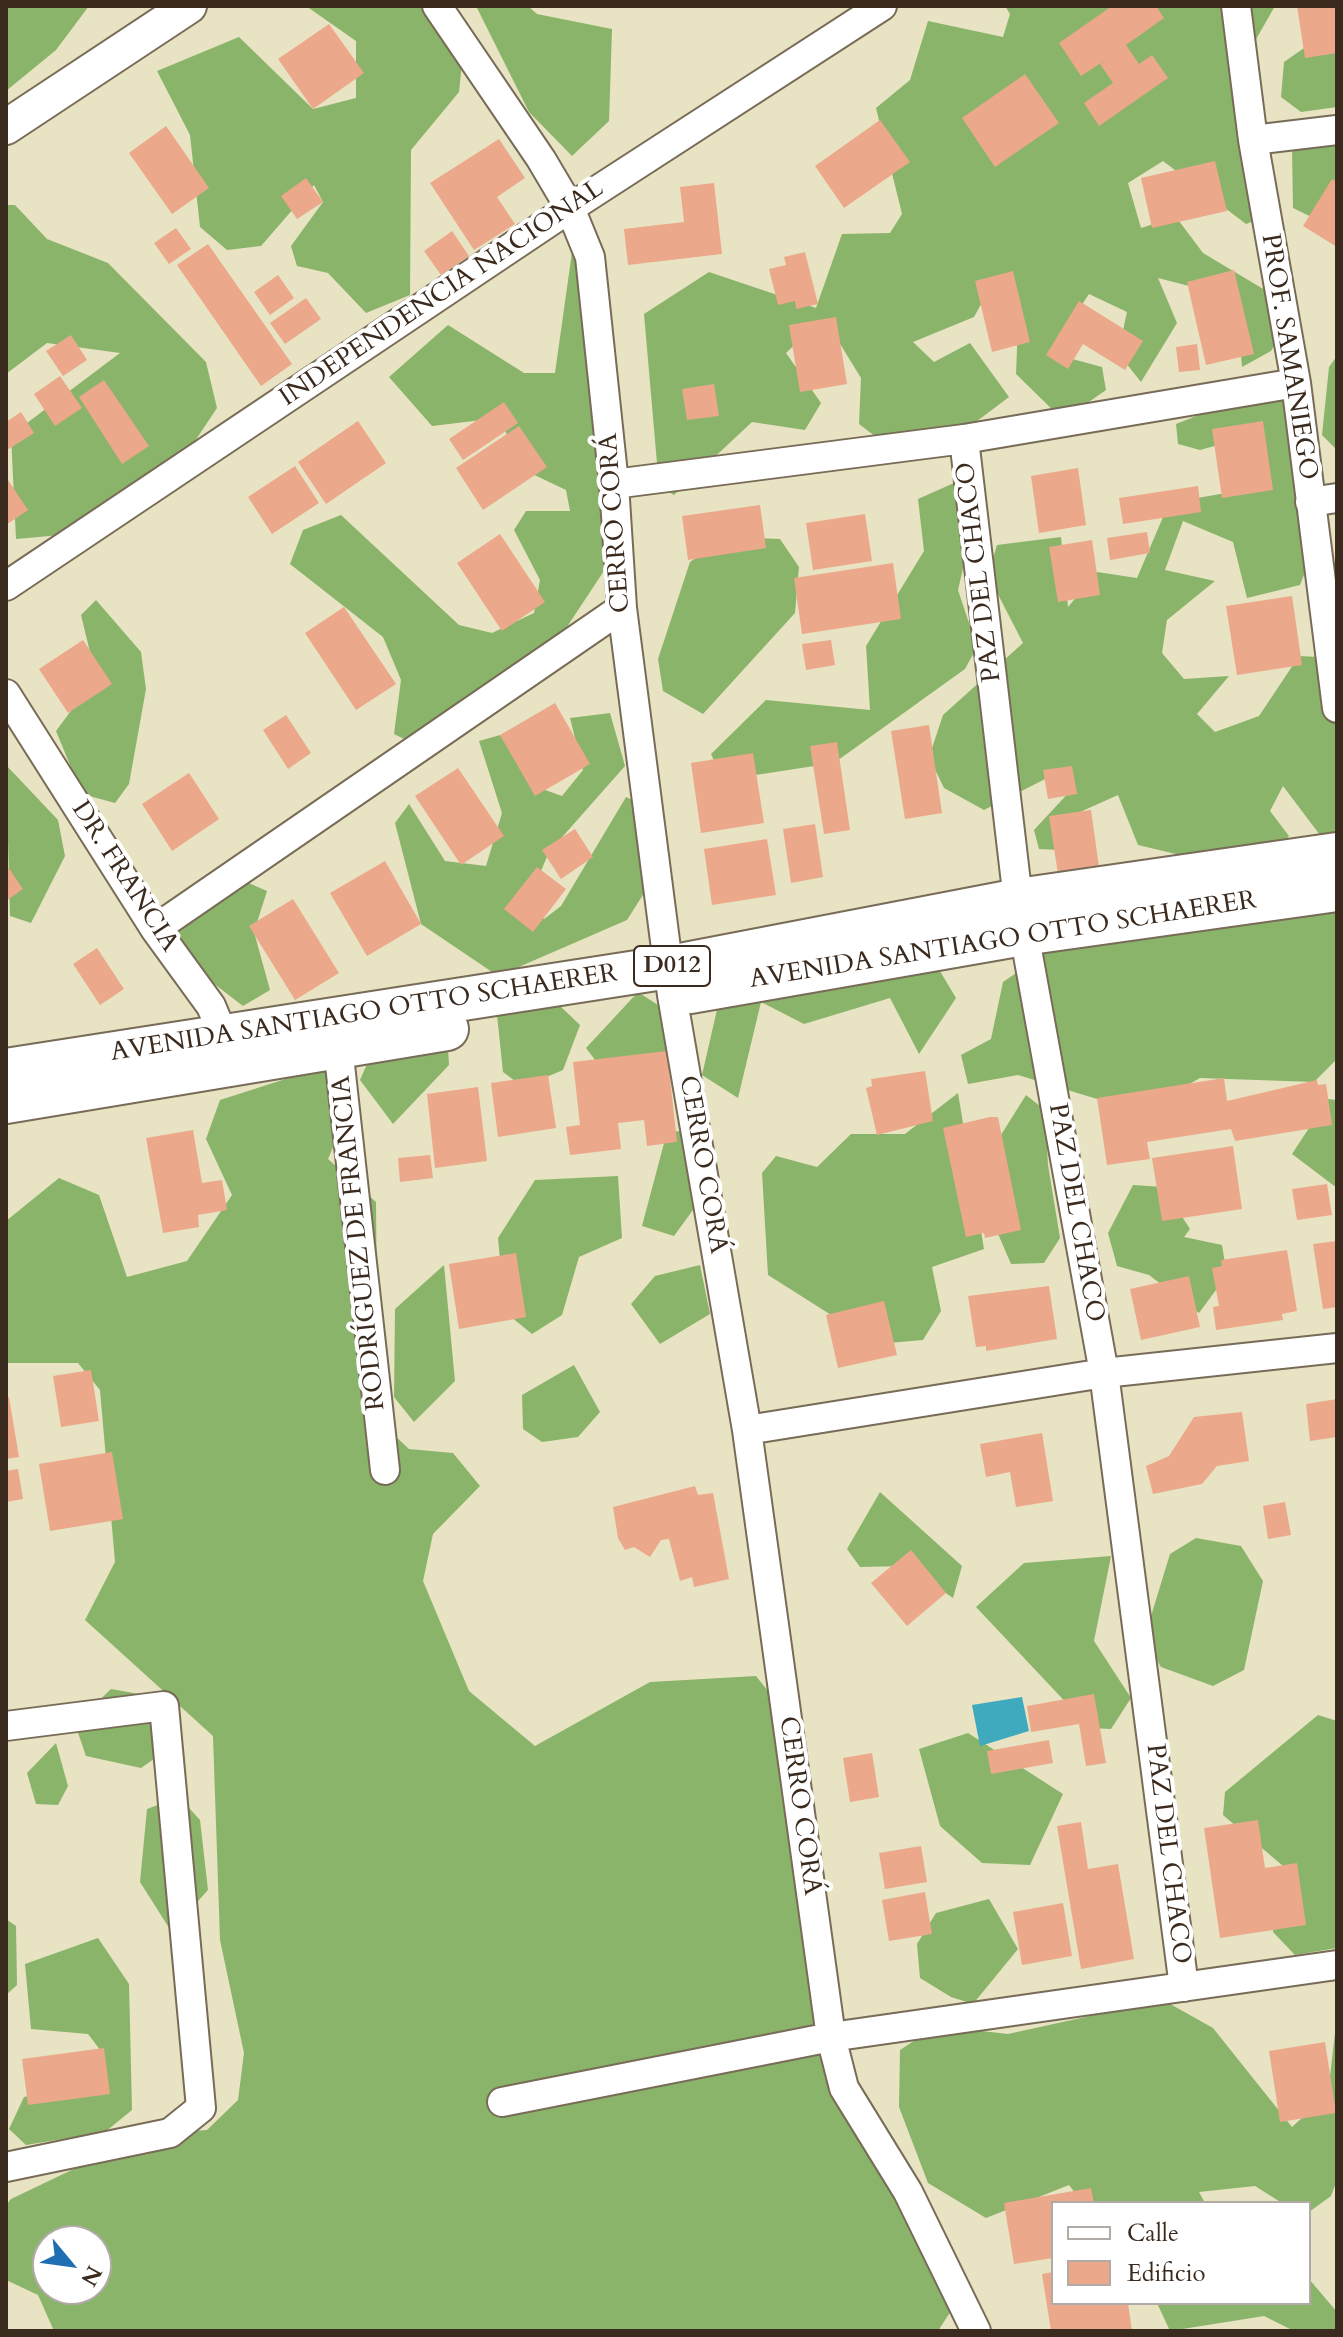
<!DOCTYPE html>
<meta charset="utf-8">
<style>
body{margin:0}
#map{position:relative;width:1343px;height:2337px;overflow:hidden;background:#e8e3c2;font-family:Cardo,serif}
canvas{display:block}
.frame{position:absolute;inset:0;border:8px solid #3b2a1e;pointer-events:none}
.legend{position:absolute;left:1051px;top:2201px;width:260px;height:104px;box-sizing:border-box;background:#fff;border:2px solid #b1aaa5;margin:0;padding:10px 14px;list-style:none;font-size:24px;color:#3b2a1e}
.legend li{display:flex;align-items:center;gap:16px;height:40px}
.legend b{width:40px;border:2px solid #b1aaa5}
.north{position:absolute;left:32px;top:2225px;width:80px;height:80px;box-sizing:border-box;background:#fff;border:2px solid #b1aaa5;border-radius:50%;rotate:119deg;font-size:22px;font-weight:700;line-height:32px;text-align:center;color:#3b2a1e}
.north::after{content:'';display:block;margin:auto;width:28px;height:36px;background:#1f6fb2;clip-path:polygon(50% 0,100% 100%,50% 72%,0 100%)}
</style>
<div id="map">
<canvas width="1343" height="2337"></canvas>
<div class="frame"></div>
<ul class="legend">
<li><b style="height:10px;background:#fff"></b>Calle</li>
<li><b style="height:22px;background:#eca88b"></b>Edificio</li>
</ul>
<div class="north">N</div>
</div>
<script>
const g = document.querySelector('canvas').getContext('2d');
g.lineJoin = 'round';
function paint(path, color) { g.fillStyle = color; g.fill(path, 'evenodd'); }
const poly = rows => new Path2D(rows.map(r => 'M' + r).join(''));
function strokePath(path, color, width, dash) { g.strokeStyle = color; g.lineWidth = width; g.lineCap = dash ? 'butt' : 'round'; g.setLineDash(dash || []); g.stroke(path); }
function label(font, color, halo, rows, align = 'center') {
  g.font = font + ' Cardo,serif'; g.lineWidth = 8; g.setLineDash([]); g.textBaseline = 'middle'; g.strokeStyle = halo; g.fillStyle = color; for (const [text, x, y, turn = 0] of rows) {
    g.save(); g.translate(x, y); g.rotate((+turn || 0) * Math.PI / 180); g.textAlign = isNaN(turn) ? turn : align; if (halo) g.strokeText(text, 0, 0); g.fillText(text, 0, 0); g.restore();
  }
}
const forest = poly([
 [6,6,89,6,56,50,6,91],
 [306,6,435,6,464,44,459,92,411,150,410,295,366,313,328,273,297,266,291,246,323,202,314,185,261,246,227,250,200,227,190,135,157,71,239,37,313,109,356,98,356,41],
 [476,6,528,6,537,14,612,29,609,121,572,156,529,112],
 [1005,6,1275,6,1255,41,1238,132,1265,217,1246,224,1163,161,1128,183,1141,228,1176,217,1203,253,1280,299,1290,320,1271,351,1242,367,1236,298,1158,278,1177,323,1141,382,1118,353,1127,312,1089,294,1050,353,1102,367,1106,390,1063,420,1016,374,1019,297,990,288,974,317,913,342,934,362,970,343,1009,397,936,452,901,456,859,424,861,378,834,334,811,329,786,353,821,403,805,430,752,422,674,495,659,486,644,314,709,272,816,308,842,234,890,233,902,214,876,108,910,80,928,21,1003,37,1010,14],
 [1337,25,1337,107,1301,112,1281,97,1284,62],
 [1337,129,1337,216,1326,224,1293,208,1292,147],
 [6,205,15,205,47,239,108,263,206,362,217,408,191,447,72,534,16,539,11,435,120,353,47,343,6,374],
 [573,245,604,273,627,536,553,648,426,750,394,734,401,680,383,637,290,564,303,530,341,515,459,625,492,633,534,613,540,580,514,530,526,511,570,511,566,490,524,470,499,418,432,426,389,377,448,325,524,373,555,373],
 [1337,356,1337,450,1322,435,1329,367],
 [1272,386,1300,404,1302,460,1331,506,1300,585,1247,598,1233,542,1183,521,1165,570,1215,581,1167,620,1162,653,1184,679,1229,676,1197,714,1215,732,1259,716,1299,656,1337,658,1337,835,1323,839,1283,786,1270,811,1289,836,1256,873,1138,845,1118,795,1080,812,1061,850,1039,849,1034,830,1073,788,1065,769,984,810,944,788,929,757,943,715,1023,643,988,575,997,545,1061,537,1068,607,1097,572,1137,578,1169,503,1243,490,1254,435,1200,450,1178,444,1176,424],
 [963,479,976,512,958,590,977,647,965,669,834,763,723,780,711,754,766,700,870,710,866,646,924,551,918,499],
 [727,537,780,539,799,567,795,613,703,714,663,691,658,659,690,562],
 [96,600,141,652,146,689,129,784,115,803,82,794,56,731,96,677,81,615],
 [610,713,625,766,549,852,526,906,544,919,561,906,626,797,657,812,665,860,627,920,498,976,421,924,395,823,409,804,445,861,486,866,502,813,479,741,500,735,531,785,562,796,583,770,570,718],
 [6,765,58,820,65,856,31,923,10,916],
 [228,874,267,891,254,932,270,990,243,1006,178,956,155,929],
 [1337,885,1337,1059,1314,1082,1200,1078,1140,1112,1018,1075,968,1084,961,1055,991,1039,1003,982,1059,944],
 [928,951,956,998,919,1054,890,998,804,1024,761,1002,738,1098,702,1075,719,1001],
 [539,986,580,1025,563,1070,523,1087,503,1072,495,996],
 [638,992,681,1020,687,1077,651,1063,605,1073,586,1048],
 [445,1000,449,1065,393,1124,360,1080,387,1019],
 [326,1066,355,1097,328,1159,376,1202,378,1420,409,1449,453,1453,480,1486,433,1534,423,1581,469,1691,535,1746,650,1682,756,1676,804,1736,846,2098,958,2300,938,2331,54,2331,38,2295,6,2280,6,2205,11,2199,147,2134,207,2130,238,2100,244,2053,220,1940,213,1736,85,1620,115,1562,100,1390,78,1363,6,1363,6,1221,59,1178,99,1195,127,1277,187,1261,232,1195,206,1139,220,1100],
 [48,2241,96,2241,96,2289,48,2289],
 [958,1093,984,1249,932,1267,941,1311,923,1340,877,1344,768,1275,762,1173,776,1156,817,1167,851,1134,905,1134],
 [1026,1095,1045,1110,1048,1165,1060,1238,1044,1263,1011,1264,974,1178],
 [1328,1099,1337,1100,1337,1188,1292,1154],
 [698,1130,703,1196,674,1236,642,1226,667,1132],
 [618,1176,622,1238,579,1257,562,1315,532,1334,505,1312,498,1238,535,1180],
 [1133,1185,1163,1187,1190,1229,1184,1237,1222,1245,1227,1275,1199,1313,1149,1275,1117,1266,1108,1233],
 [444,1265,455,1381,414,1422,394,1397,395,1309],
 [700,1265,710,1314,660,1344,631,1304,655,1276],
 [574,1365,600,1412,578,1437,542,1442,523,1429,522,1395],
 [880,1492,962,1566,953,1598,906,1566,860,1567,847,1549],
 [1196,1538,1241,1546,1263,1581,1244,1670,1213,1686,1161,1667,1144,1639,1170,1554],
 [1111,1556,1094,1641,1131,1698,1111,1729,1090,1728,976,1607,1024,1563],
 [111,1689,145,1695,171,1747,141,1768,86,1756,75,1724],
 [1318,1715,1337,1721,1337,1948,1295,1955,1273,1932,1283,1866,1223,1815,1225,1792],
 [968,1733,1063,1794,1030,1865,982,1863,940,1826,919,1749],
 [56,1743,68,1786,58,1805,36,1804,27,1773],
 [179,1797,200,1820,208,1890,171,1931,140,1882,147,1809],
 [989,1899,1018,1949,973,2004,951,1997,920,1978,917,1944,936,1913],
 [6,1919,16,1926,17,1985,6,1995],
 [98,1938,129,1984,132,2110,105,2132,26,2145,9,2129,24,2097,78,2086,101,2051,88,2034,31,2029,25,1964],
 [1163,2000,1213,2028,1292,2127,1328,2094,1337,2015,1337,2180,1331,2196,1309,2212,1309,2203,1282,2203,1255,2186,1199,2192,1205,2203,1083,2203,1069,2185,986,2218,928,2183,899,2107,900,2050,937,2026,1008,2034],
 [1309,2279,1337,2312,1337,2331,1294,2331,1264,2316,1170,2331,1157,2303,1309,2303]
]);
const water = poly([
 [1022,1697,1029,1731,980,1746,972,1705]
]);
const building = poly([
 [1112,6,1156,6,1164,18,1126,45,1139,64,1152,55,1168,78,1099,126,1084,103,1113,83,1100,64,1110,57,1081,76,1059,43],
 [1297,6,1337,6,1337,53,1305,58],
 [329,24,364,73,313,109,278,59],
 [1025,74,1059,123,995,167,962,118],
 [880,120,910,162,844,208,815,166],
 [166,126,209,188,172,214,129,153],
 [499,139,525,178,497,197,515,224,474,250,430,183],
 [1215,161,1227,211,1152,228,1141,178],
 [306,178,323,202,297,219,281,196],
 [1332,179,1337,182,1337,247,1303,226],
 [714,183,722,254,628,265,624,229,684,222,680,187],
 [176,228,191,249,169,264,154,243],
 [452,231,469,256,441,275,424,251],
 [208,244,292,364,261,386,177,265],
 [805,252,818,304,796,309,795,301,778,305,769,269,786,265,784,257],
 [1234,270,1254,354,1206,365,1187,282],
 [1013,271,1030,342,992,352,975,281],
 [278,275,294,298,270,315,254,292],
 [306,298,321,319,285,344,270,323],
 [1079,301,1143,341,1125,370,1083,344,1068,369,1046,355],
 [836,317,847,384,800,392,789,325],
 [71,335,87,360,63,376,46,351],
 [1197,344,1200,370,1179,372,1176,347],
 [60,376,82,408,55,426,34,394],
 [104,380,149,446,122,464,79,397],
 [714,384,719,416,687,420,682,389],
 [504,402,518,423,463,460,449,439],
 [21,412,34,433,7,450,6,422],
 [358,421,386,463,326,504,298,462],
 [1263,421,1273,490,1222,498,1212,429],
 [519,426,547,467,483,510,456,468],
 [295,466,319,503,272,534,248,497],
 [1078,468,1086,525,1039,533,1031,476],
 [6,477,28,510,6,525],
 [1198,486,1201,512,1123,524,1119,498],
 [760,505,766,548,688,560,682,516],
 [865,514,872,561,813,570,806,523],
 [1147,532,1150,553,1110,560,1107,538],
 [500,534,545,602,502,631,457,563],
 [1092,540,1100,595,1058,602,1049,547],
 [893,563,901,619,802,634,794,578],
 [1292,596,1302,665,1237,675,1226,606],
 [344,607,396,684,356,710,305,633],
 [83,640,112,684,68,713,39,669],
 [831,640,835,665,806,670,802,644],
 [555,703,590,764,535,796,500,735],
 [286,715,311,753,288,769,263,730],
 [929,725,942,813,905,819,891,731],
 [837,742,850,830,824,834,810,746],
 [753,753,764,823,701,833,691,763],
 [1072,766,1077,794,1048,799,1043,770],
 [458,768,504,836,461,865,415,796],
 [189,773,219,819,172,851,142,804],
 [1091,810,1099,867,1058,874,1049,816],
 [815,824,823,877,791,883,783,829],
 [575,829,593,857,561,879,542,850],
 [767,839,776,895,712,905,704,849],
 [385,861,421,924,367,956,330,893],
 [6,864,23,889,6,901],
 [537,867,566,889,533,932,504,909],
 [293,899,339,973,295,1000,249,926],
 [97,948,124,989,100,1005,73,964],
 [667,1051,677,1142,647,1146,644,1120,618,1123,621,1149,570,1155,566,1127,580,1125,573,1062],
 [925,1071,933,1121,877,1135,866,1088,872,1086,871,1079],
 [548,1075,556,1128,498,1137,491,1083],
 [1224,1078,1227,1101,1317,1080,1318,1085,1326,1084,1332,1125,1235,1141,1231,1129,1147,1142,1150,1159,1107,1165,1097,1098],
 [478,1087,487,1161,435,1168,427,1094],
 [990,1117,998,1117,1021,1230,985,1238,984,1233,966,1237,943,1128],
 [193,1130,202,1183,222,1180,227,1210,198,1215,199,1227,163,1233,146,1138],
 [1233,1146,1242,1209,1162,1221,1152,1158],
 [430,1155,433,1178,400,1182,398,1158],
 [1327,1184,1332,1215,1297,1220,1292,1189],
 [1337,1241,1337,1307,1323,1309,1313,1244],
 [1287,1250,1297,1311,1282,1314,1283,1320,1216,1330,1213,1307,1219,1306,1212,1268,1222,1266,1221,1260],
 [516,1253,526,1317,459,1329,449,1264],
 [1189,1276,1200,1327,1141,1340,1130,1289],
 [1049,1286,1057,1339,986,1351,986,1346,976,1347,968,1296],
 [884,1301,897,1355,838,1368,826,1315],
 [91,1370,99,1421,61,1427,53,1376],
 [9,1397,19,1457,6,1459,6,1398],
 [1337,1399,1337,1437,1310,1441,1306,1404],
 [1242,1412,1249,1461,1217,1466,1202,1484,1153,1494,1146,1466,1169,1456,1194,1417],
 [1042,1433,1053,1501,1016,1507,1010,1472,986,1477,980,1444],
 [112,1452,123,1519,50,1531,39,1464],
 [18,1469,23,1499,6,1502,6,1471],
 [695,1486,698,1495,713,1493,729,1579,694,1587,692,1577,680,1581,669,1539,661,1540,650,1557,634,1547,625,1550,618,1538,613,1507],
 [1285,1502,1291,1535,1268,1539,1263,1506],
 [911,1550,946,1593,907,1626,871,1583],
 [1094,1694,1106,1763,1086,1766,1079,1724,1031,1732,1027,1706],
 [1049,1740,1053,1763,991,1774,987,1751],
 [872,1753,879,1797,850,1802,843,1758],
 [1258,1820,1265,1868,1297,1863,1306,1925,1220,1938,1204,1828],
 [1081,1822,1088,1869,1118,1864,1134,1959,1081,1969,1057,1826],
 [921,1846,927,1882,885,1889,879,1853],
 [925,1892,932,1934,889,1941,882,1900],
 [1063,1903,1072,1956,1022,1965,1013,1912],
 [1325,2042,1336,2113,1280,2122,1269,2051],
 [104,2048,110,2094,28,2105,22,2059],
 [1091,2188,1094,2203,1053,2203,1053,2258,1014,2264,1004,2203],
 [1053,2272,1053,2303,1128,2303,1132,2331,1051,2331,1042,2274]
]);
const minor = poly([
 [437,6,541,159,570,208,590,257,614,484,622,608,672,995,747,1430,831,2037,844,2088,908,2192,976,2331],
 [1236,6,1253,140,1296,383,1337,708],
 [1253,140,1337,130],
 [964,439,1018,900,1104,1373,1184,1987],
 [614,484,964,439,1296,383],
 [1310,502,1337,498],
 [6,586,570,208,882,6],
 [6,694,155,929,211,1006,230,1051],
 [155,929,622,608],
 [336,1029,385,1470],
 [747,1430,1104,1373,1337,1348],
 [6,1726,164,1706,201,2108,170,2133,6,2167],
 [502,2102,831,2037,1337,1965]
]);
const tertiary = poly([
 [6,127,189,6]
]);
const primary = poly([
 [690,992,1023,934,1337,890],
 [6,1070,669,967,1018,900,1337,854],
 [6,1102,447,1029]
]);
const shields = [
 [672,966,76]
];
const shieldNames = [
 ["D012",672,966]
];
const streetNames = [
 ["INDEPENDENCIA NACIONAL",442,294,-34],
 ["PROF. SAMANIEGO",1288,357,81],
 ["CERRO CORÁ",616,523,-94],
 ["PAZ DEL CHACO",980,572,-97],
 ["DR. FRANCIA",124,877,57],
 ["AVENIDA SANTIAGO OTTO SCHAERER",1003,941,-9],
 ["AVENIDA SANTIAGO OTTO SCHAERER",364,1014,-9],
 ["CERRO CORÁ",702,1165,80],
 ["PAZ DEL CHACO",1075,1213,80],
 ["RODRÍGUEZ DE FRANCIA",360,1243,-96],
 ["CERRO CORÁ",799,1806,82],
 ["PAZ DEL CHACO",1167,1854,83]
];
paint(forest, '#8ab46a');
paint(water, '#3faabe');
paint(building, '#eca88b');
strokePath(minor, '#786b57', 32);
strokePath(tertiary, '#786b57', 38);
strokePath(primary, '#786b57', 46);
strokePath(minor, '#fff', 28);
strokePath(tertiary, '#fff', 34);
strokePath(primary, '#fff', 42);
for (const [x, y, w] of shields) { const box = new Path2D(); box.roundRect(x - w / 2, y - 20, w, 40, 6); g.fillStyle = '#fff'; g.fill(box); strokePath(box, '#3b2a1e', 2); }
label('bold 24px', '#3b2a1e', null, shieldNames);
label('26px', '#3b2a1e', '#fff', streetNames);
</script>
